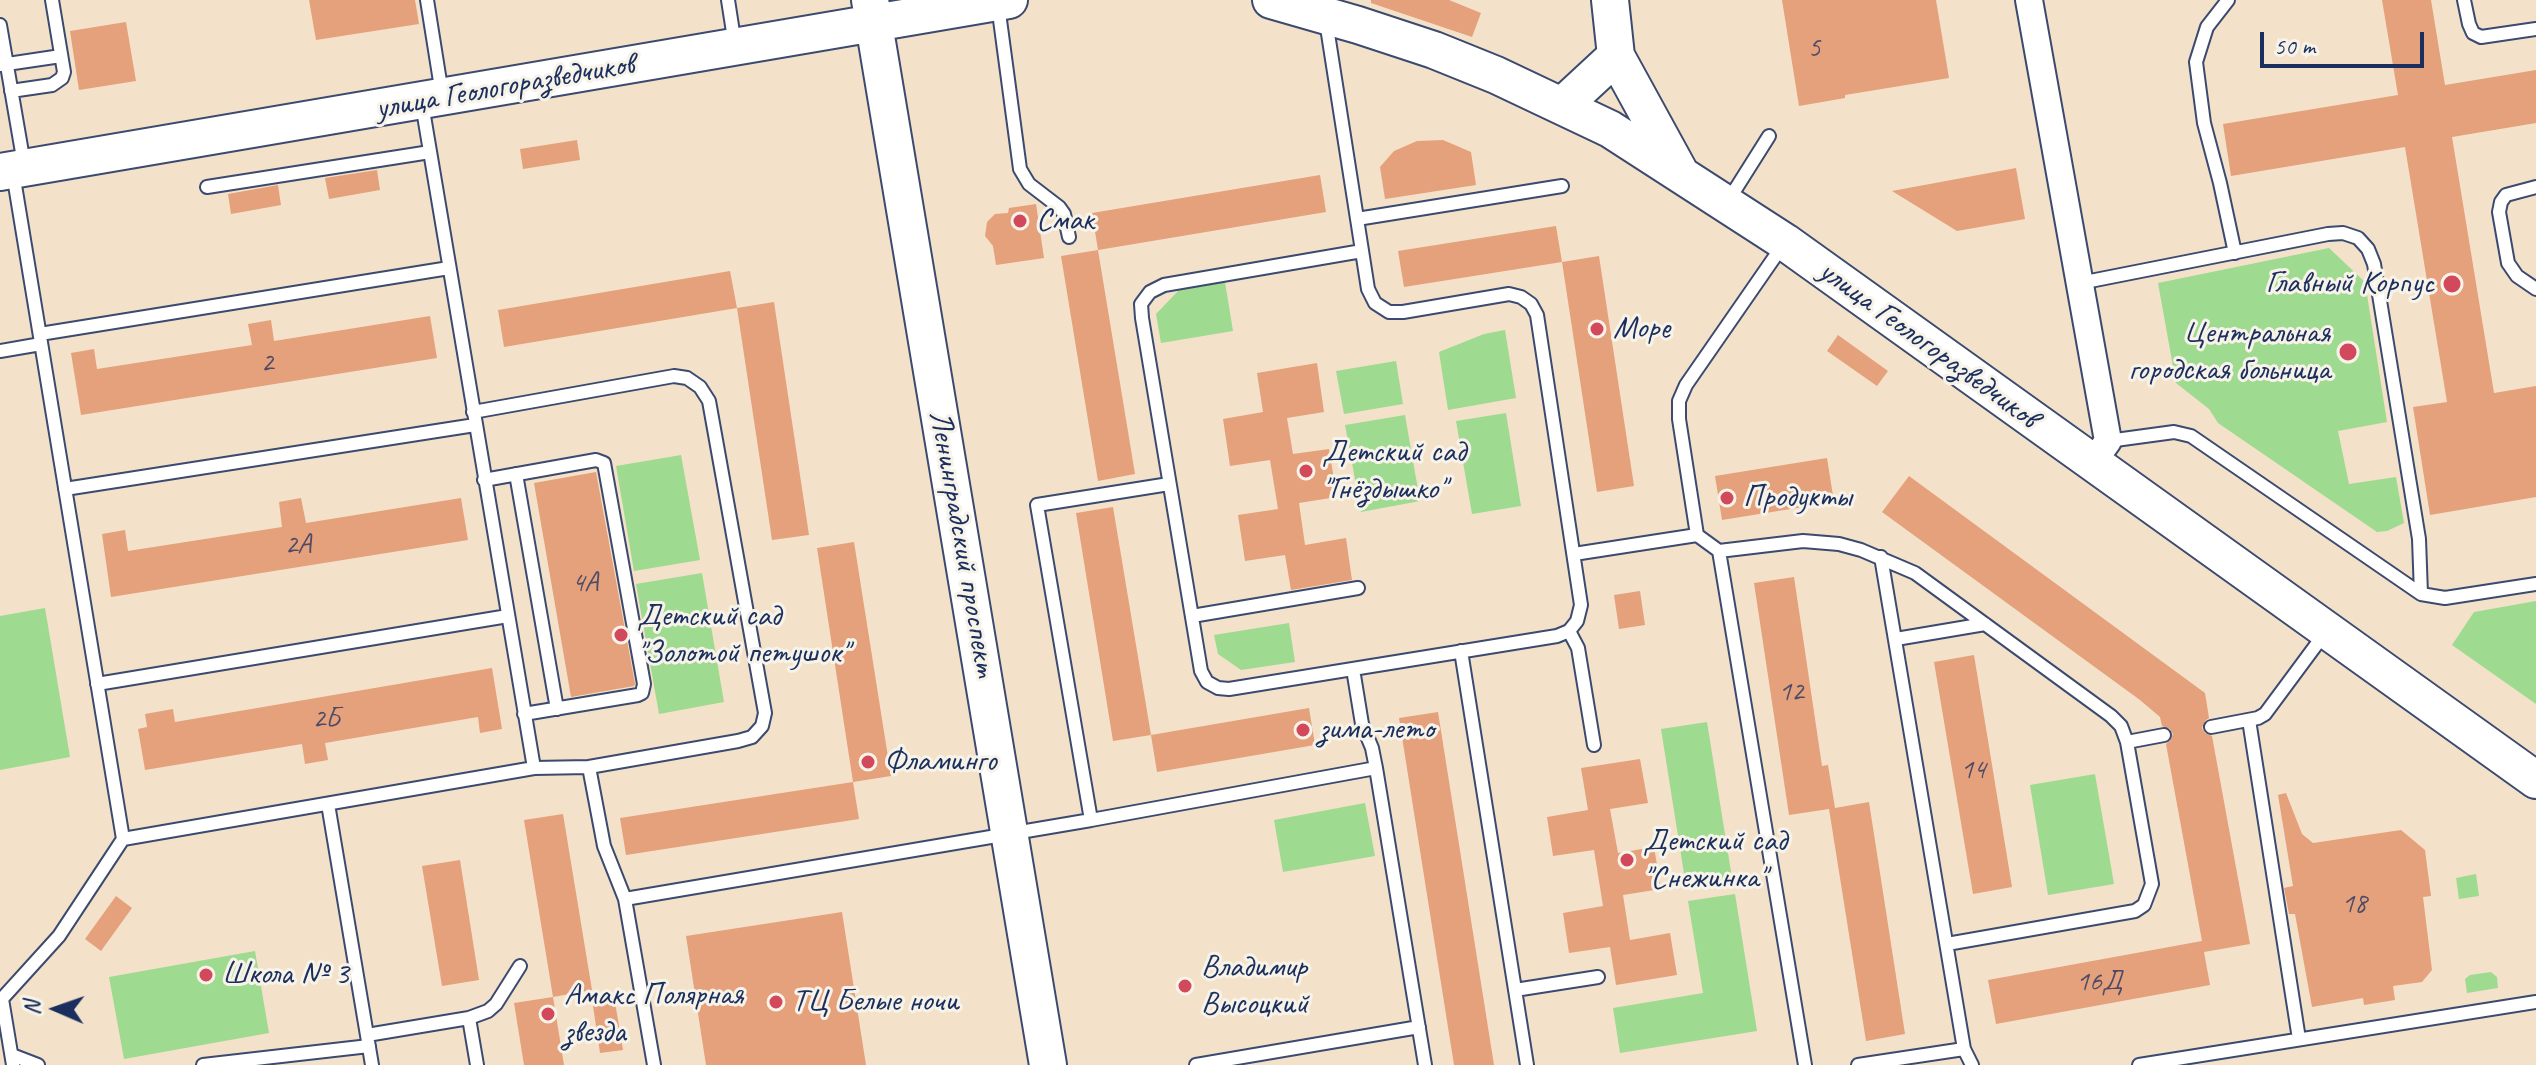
<!DOCTYPE html>
<meta charset="utf-8">
<style>
body{margin:0}
#map{position:relative;width:2536px;height:1065px;overflow:hidden;background:#f3e2c9;font-family:Caveat,sans-serif}
canvas{display:block}
.north{position:absolute;left:16px;top:969px;width:80px;height:80px;-webkit-text-stroke:6px #f7f3e8;paint-order:stroke;rotate:272deg;font-size:22px;font-weight:700;line-height:32px;text-align:center;color:#1b2f5e}
.north::after{content:'';display:block;margin:auto;width:28px;height:36px;background:#1b2f5e;clip-path:polygon(50% 0,100% 100%,50% 72%,0 100%)}
.scale{position:absolute;left:2260px;top:32px;width:164px;height:36px;box-sizing:border-box;border:4px solid #1b2f5e;border-top:0;padding-left:10px;font-size:24px;line-height:28px;white-space:nowrap;color:#1b2f5e;-webkit-text-stroke:6px #f7f3e8;paint-order:stroke}
</style>
<div id="map">
<canvas width="2536" height="1065"></canvas>
<div class="north">N</div>
<div class="scale">50 m</div>
</div>
<script>
const g = document.querySelector('canvas').getContext('2d');
g.lineJoin = 'round';
function paint(path, color) { g.fillStyle = color; g.fill(path, 'evenodd'); }
const poly = rows => new Path2D(rows.map(r => 'M' + r).join(''));
function strokePath(path, color, width, dash) { g.strokeStyle = color; g.lineWidth = width; g.lineCap = dash ? 'butt' : 'round'; g.setLineDash(dash || []); g.stroke(path); }
function label(font, color, halo, rows, align = 'center') {
  g.font = font + ' Caveat,sans-serif'; g.lineWidth = 6; g.setLineDash([]); g.textBaseline = 'middle'; g.strokeStyle = halo; g.fillStyle = color; for (const [text, x, y, turn = 0] of rows) {
    g.save(); g.translate(x, y); g.rotate((+turn || 0) * Math.PI / 180); g.textAlign = isNaN(turn) ? turn : align; if (halo) g.strokeText(text, 0, 0); g.fillText(text, 0, 0); g.restore();
  }
}
const green = poly([
 [2329,248,2365,282,2387,422,2338,431,2349,484,2396,477,2404,523,2387,531,2377,532,2218,423,2209,409,2176,383,2158,283],
 [1225,282,1233,331,1161,343,1156,314,1179,290],
 [1505,330,1516,398,1448,410,1439,352,1484,334],
 [1396,361,1403,404,1344,414,1336,371],
 [1506,413,1521,506,1472,514,1456,421],
 [1405,415,1420,501,1361,512,1345,425],
 [681,455,700,560,634,571,616,466],
 [702,573,724,702,659,714,636,584],
 [2536,601,2536,704,2452,645,2474,612],
 [45,608,70,757,0,770,0,616],
 [1289,623,1295,662,1241,670,1218,654,1214,635],
 [1707,722,1732,878,1686,886,1661,729],
 [2095,774,2114,884,2048,895,2030,785],
 [1365,803,1375,856,1283,872,1274,820],
 [2476,874,2479,896,2459,899,2456,878],
 [1735,894,1757,1031,1620,1053,1613,1008,1703,993,1688,901],
 [255,951,269,1033,124,1059,109,977],
 [2491,972,2497,977,2498,988,2467,993,2465,979,2470,975]
]);
const building = poly([
 [309,0,415,0,419,24,316,40],
 [1371,0,1449,0,1481,13,1472,37,1371,3],
 [1782,0,1936,0,1949,78,1845,95,1845,98,1799,106],
 [2382,0,2431,0,2445,85,2536,70,2536,123,2452,137,2494,393,2536,386,2536,497,2430,515,2413,407,2447,402,2405,147,2231,176,2223,124,2398,95],
 [126,22,136,81,79,90,70,31],
 [577,140,580,160,523,169,520,149],
 [1443,140,1471,152,1476,185,1385,199,1380,167,1394,151,1417,141],
 [2016,168,2025,219,1957,231,1892,191],
 [377,170,380,190,329,199,325,178],
 [1320,175,1326,212,1098,250,1092,213],
 [278,185,281,205,231,214,228,194],
 [1036,204,1044,258,996,265,993,246,985,236,987,222,995,214,1008,213,1009,208],
 [1556,226,1562,262,1404,287,1398,251],
 [1098,250,1135,474,1098,481,1061,256],
 [1599,256,1634,486,1597,492,1562,262],
 [730,271,737,308,504,347,498,310],
 [774,302,809,535,772,540,737,308],
 [430,316,437,358,81,415,71,353,94,349,97,369,252,345,248,324,271,320,274,341],
 [1838,335,1888,371,1877,386,1827,351],
 [1317,363,1324,412,1287,418,1293,454,1329,449,1337,497,1299,503,1305,545,1346,538,1352,580,1291,590,1285,555,1245,561,1238,515,1278,509,1270,460,1230,466,1223,419,1263,412,1257,373],
 [1827,458,1834,502,1722,520,1715,476],
 [596,472,635,684,634,686,571,697,534,483],
 [1909,476,2205,693,2209,718,2205,721,2202,728,2205,733,2212,736,2250,944,2204,952,2210,985,1996,1024,1988,980,2202,941,2166,744,2170,741,2173,734,2170,729,2162,726,2160,717,2140,700,1882,512],
 [301,498,306,523,461,498,468,540,111,597,102,534,125,530,128,551,282,527,279,502],
 [1113,507,1151,735,1113,741,1076,513],
 [854,542,891,776,853,782,817,548],
 [1794,577,1822,766,1828,765,1835,808,1869,802,1905,1034,1866,1041,1829,809,1789,815,1754,583],
 [1640,591,1645,625,1619,629,1614,595],
 [1974,655,2012,887,1973,894,1934,662],
 [492,668,502,729,480,733,478,717,325,743,328,760,305,764,302,744,145,770,138,729,147,727,145,714,173,709,175,722],
 [1309,708,1315,745,1157,772,1151,735],
 [1438,712,1494,1065,1454,1065,1399,718],
 [1640,759,1648,803,1610,809,1618,853,1654,847,1661,889,1623,895,1630,940,1670,933,1677,975,1616,985,1610,947,1569,953,1563,913,1603,906,1594,850,1553,856,1547,817,1588,810,1581,768],
 [853,782,859,819,626,855,620,818],
 [2286,793,2302,834,2313,843,2401,830,2425,850,2431,896,2423,897,2432,970,2422,982,2393,986,2395,1000,2364,1005,2363,998,2312,1007,2295,914,2289,914,2284,888,2293,886,2278,795],
 [563,814,592,990,553,997,524,820],
 [460,860,479,980,442,986,422,866],
 [116,896,132,908,101,951,85,939],
 [842,912,866,1065,706,1065,686,936],
 [553,997,564,1065,524,1065,514,1003],
 [615,1002,623,1050,600,1053,593,1006]
]);
const lane = poly([
 [427,0,442,94],
 [728,0,735,45],
 [2228,0,2207,27,2196,62,2204,123,2220,183,2235,253],
 [2464,0,2469,24,2473,33,2481,37,2536,29],
 [998,5,1020,169,1029,184,1059,207,1064,214,1069,237],
 [1326,21,1368,289,1375,303,1389,312,1403,312,1509,294,1521,297,1531,304,1537,315,1581,605,1577,621,1569,631,1557,636,1229,689,1218,688,1207,682,1201,671,1142,318,1141,304,1150,292,1164,285,1362,251],
 [0,25,24,164],
 [0,65,61,56],
 [11,91,52,85,62,78,64,72,52,0],
 [422,104,534,768,589,767,604,846,625,899,1091,820,1037,505,1169,484],
 [207,187,430,152],
 [2536,187,2506,195,2501,202,2499,212,2508,263,2517,276,2536,289],
 [1728,201,1769,136],
 [1357,219,1562,186],
 [2080,283,2328,234,2343,233,2358,238,2368,249,2374,264,2419,539,2421,594],
 [40,334,449,268],
 [0,351,41,344],
 [473,412,674,376,687,378,700,387,709,401,765,713,762,726,752,737,738,741,589,767],
 [2108,441,2174,432,2191,436,2421,594,2445,598,2536,584],
 [516,474,557,709],
 [484,480,596,460,604,463,644,684,642,693,638,695,524,714],
 [65,489,475,425],
 [1697,535,1679,419,1679,401,1686,385,1783,245],
 [1719,551,1805,1065],
 [1574,554,1697,535,1719,551,1803,541,1839,544,1861,550,1915,573,2111,716,2121,726,2127,742,2152,884,2144,905,2135,911,1947,944],
 [1881,557,1964,1049],
 [1192,616,1358,588],
 [1569,631,1578,648,1594,745],
 [1896,639,1985,624],
 [1461,651,1527,1065],
 [1353,669,1362,724,1372,748,1376,768,1425,1065],
 [97,684,508,616],
 [2249,720,2299,1039],
 [2211,727,2258,718,2265,714,2325,633],
 [2127,742,2164,735],
 [328,804,372,1065],
 [1091,820,1376,768],
 [123,839,534,768],
 [625,899,654,1065],
 [1515,990,1598,977],
 [2,999,13,1065],
 [0,1001,59,936,123,839,13,173],
 [469,1018,488,1011,496,1004,520,966],
 [367,1035,469,1018,477,1065],
 [12,1055,38,1065],
 [203,1065,369,1046],
 [1196,1065,1419,1027],
 [1858,1065,1964,1049,1972,1065],
 [2139,1065,2536,1002]
]);
const street = poly([
 [2029,0,2108,441,2093,462]
]);
const secondary = poly([
 [870,0,1048,1065],
 [1271,0,1358,25,1434,50,1496,75,1610,129,1785,242,2536,780],
 [1610,0,1616,56,1679,171],
 [1562,106,1616,56],
 [0,172,1009,0]
]);
const markers = [
 [1020,221,8,"#d1495b"],
 [2452,284,10,"#d1495b"],
 [1597,329,8,"#d1495b"],
 [2348,352,10,"#d1495b"],
 [1306,471,8,"#d1495b"],
 [1727,498,8,"#d1495b"],
 [621,635,8,"#d1495b"],
 [1303,730,8,"#d1495b"],
 [868,762,8,"#d1495b"],
 [1627,860,8,"#d1495b"],
 [206,975,8,"#d1495b"],
 [1185,986,8,"#d1495b"],
 [776,1002,8,"#d1495b"],
 [548,1014,8,"#d1495b"]
];
const numberNames = [
 ["5",1814,49],
 ["2",267,364],
 ["2А",298,546],
 ["4А",585,584],
 ["12",1791,693],
 ["2Б",326,720],
 ["14",1973,771],
 ["18",2354,905],
 ["16Д",2099,983]
];
const streetNames = [
 ["улица Геологоразведчиков",505,87,-10],
 ["улица Геологоразведчиков",1928,345,36],
 ["Ленинградский проспект",962,544,80]
];
const poiNames = [
 ["Смак",1036,221],
 ["Главный Корпус",2434,284,"right"],
 ["Море",1613,329],
 ["Центральная",2330,334,"right"],
 ["городская больница",2330,371,"right"],
 ["Детский сад",1322,453],
 ["\"Гнёздышко\"",1322,490],
 ["Продукты",1743,498],
 ["Детский сад",637,617],
 ["\"Золотой петушок\"",637,654],
 ["зима-лето",1319,730],
 ["Фламинго",884,762],
 ["Детский сад",1643,842],
 ["\"Снежинка\"",1643,879],
 ["Владимир",1201,968],
 ["Высоцкий",1201,1005],
 ["Школа № 3",222,975],
 ["Амакс Полярная",564,996],
 ["звезда",564,1033],
 ["ТЦ Белые ночи",792,1002]
];
paint(green, '#9eda8f');
paint(building, '#e5a07c');
strokePath(lane, '#3b4a6e', 16);
strokePath(street, '#3b4a6e', 30);
strokePath(secondary, '#3b4a6e', 40);
strokePath(lane, '#fff', 12);
strokePath(street, '#fff', 26);
strokePath(secondary, '#fff', 36);
for (const [x, y, r, color] of markers) { const dot = new Path2D(); dot.arc(x, y, r, 0, 2 * Math.PI); g.fillStyle = color; g.fill(dot); strokePath(dot, '#f7f3e8', 3); }
label('28px', '#4e4b66', null, numberNames);
label('32px', '#1b2f5e', '#f7f3e8', streetNames);
label('32px', '#1b2f5e', '#f7f3e8', poiNames, 'left');
</script>
